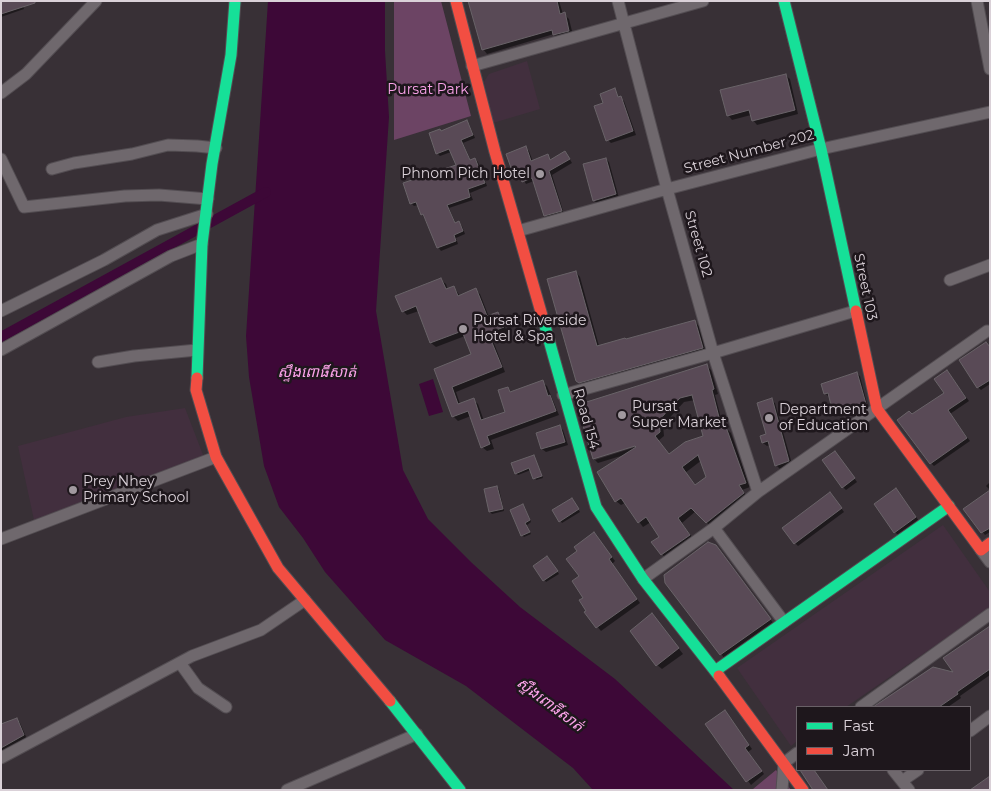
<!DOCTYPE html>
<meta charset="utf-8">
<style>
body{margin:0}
#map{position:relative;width:991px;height:791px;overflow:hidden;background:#383036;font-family:Montserrat,sans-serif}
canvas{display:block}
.frame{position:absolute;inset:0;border:2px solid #dad1d8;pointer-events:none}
.legend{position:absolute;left:796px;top:706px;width:175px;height:65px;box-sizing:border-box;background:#1e171c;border:1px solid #696167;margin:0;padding:6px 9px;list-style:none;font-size:15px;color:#dad1d8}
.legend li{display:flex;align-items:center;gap:10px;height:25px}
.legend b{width:25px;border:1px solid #696167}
</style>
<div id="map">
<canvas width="991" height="791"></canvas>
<div class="frame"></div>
<ul class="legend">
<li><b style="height:6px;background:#16e098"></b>Fast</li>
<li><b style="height:6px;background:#f24e42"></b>Jam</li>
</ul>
</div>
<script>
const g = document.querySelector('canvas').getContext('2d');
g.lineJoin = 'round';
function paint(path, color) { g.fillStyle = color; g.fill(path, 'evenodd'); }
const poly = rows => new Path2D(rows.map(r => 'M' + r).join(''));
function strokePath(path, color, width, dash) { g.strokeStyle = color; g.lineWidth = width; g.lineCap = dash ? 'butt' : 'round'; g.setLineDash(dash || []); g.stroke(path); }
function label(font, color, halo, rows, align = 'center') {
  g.font = font + ' Montserrat,"Noto Sans Khmer",sans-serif'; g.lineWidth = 5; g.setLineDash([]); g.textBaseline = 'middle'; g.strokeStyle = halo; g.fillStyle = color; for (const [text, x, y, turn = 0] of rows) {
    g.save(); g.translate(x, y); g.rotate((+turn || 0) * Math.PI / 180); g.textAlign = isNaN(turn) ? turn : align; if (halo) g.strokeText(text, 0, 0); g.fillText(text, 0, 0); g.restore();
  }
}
const built = poly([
 [527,61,540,109,493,123,484,82,487,77,489,74],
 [185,408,205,460,34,520,18,446,126,417],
 [943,525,990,592,990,608,846,707,797,707,797,741,791,746,737,668]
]);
const green = poly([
 [394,1,441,1,471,116,394,140],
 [776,770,791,790,754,790,753,789]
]);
const water = poly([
 [268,1,385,1,385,51,389,117,376,311,403,470,428,519,472,563,520,607,615,679,734,790,593,790,573,768,466,686,385,640,325,572,303,538,279,507,264,466,249,377,246,336],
 [433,379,443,412,429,416,419,384]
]);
const shadow = poly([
 [1,1,21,1,24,9,1,17],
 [469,1,559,1,563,14,564,14,569,19,573,35,559,39,554,34,487,54,483,49],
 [785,75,790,79,798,114,757,125,753,120,751,115,732,120,728,115],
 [614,90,619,98,624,101,636,135,611,143,608,140],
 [466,121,469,124,475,138,463,143,471,161,475,159,478,162,487,186,470,193,473,200,449,208,456,224,458,223,462,226,465,234,456,238,458,244,441,251,438,247,418,205,414,206,411,203,458,166,451,152,440,156,437,153,441,132],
 [525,148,529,151,533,162,548,156,551,160,568,156,572,163,552,175,564,214,548,219,545,215,534,181,526,184,522,177,518,179,515,175],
 [606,159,609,162,619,198,597,204,594,200],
 [576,272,580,277,599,346,694,321,699,326,707,353,583,386,577,380],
 [441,280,446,284,448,290,454,287,460,296,475,290,480,294,489,317,497,313,502,318,507,332,492,338,505,372,456,392,460,404,473,400,478,404,484,421,507,412,508,388,512,393,542,382,547,386,559,415,491,440,494,449,487,451,482,447,471,416,458,421,453,416,435,370,472,355,465,336,436,347,431,343,419,311,407,315,403,311],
 [990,348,990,384,981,390,978,387],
 [707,366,711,370,718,394,715,395,724,429,726,428,731,433,750,487,742,490,748,498,711,527,696,511,682,523,694,540,666,559,653,542,661,537,651,522,643,527,625,503,621,505,616,501,598,472,624,455,598,463,595,460,642,445,641,443,595,457,595,460,579,405],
 [695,400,704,437,685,444,669,455,658,441,664,436,663,425,684,402],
 [702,460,708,478,696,486,685,473],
 [947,371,969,401,950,414,970,441,934,466,931,463,912,416,946,394],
 [857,374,860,376,868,407,837,415,834,412,830,395,828,396,825,393],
 [771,400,775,403,792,464,780,469,776,465,770,445,767,446,763,443,768,435],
 [560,427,563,430,568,445,546,452,542,449,538,434],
 [533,456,543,478,536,480,531,470,518,475,516,473],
 [838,456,857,482,846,490,843,487],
 [990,482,990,490,986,486],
 [497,487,499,489,504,511,492,514,490,512,485,490],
 [990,491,990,532,985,535,965,509],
 [899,493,919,521,898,535,895,532],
 [833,497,844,512,798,546,795,543],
 [573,501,580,512,562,523,554,511],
 [525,508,531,522,526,526,531,534,524,537,522,535],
 [598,538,615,561,612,564,640,603,601,631,586,613,588,611,581,576],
 [720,551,774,624,725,659,666,583],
 [549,560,559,574,546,582,535,566],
 [657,620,683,654,662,669,657,665],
 [990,627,990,675,960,696,961,698,948,707,876,707,934,668,956,674],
 [728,715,752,749,748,752,764,774,751,785,706,724],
 [17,720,20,723,27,739,1,752,1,726]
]);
const canal = poly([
 [1,337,266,192]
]);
const building = poly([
 [1,1,35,1,35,3,1,14,1,1],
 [468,1,557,1,560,14,565,12,569,31,553,35,552,30,482,50,468,1],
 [786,74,795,110,752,121,749,110,727,116,720,90,786,74],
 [615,88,618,97,621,96,633,131,606,141,594,106,603,103,600,94,615,88],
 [467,120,473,135,461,140,470,160,475,158,485,183,468,189,470,197,447,205,455,223,459,221,463,231,454,235,456,241,437,248,423,214,421,215,416,202,410,204,403,183,456,165,449,149,436,154,429,133,440,129,441,131,467,120],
 [526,146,531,161,548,154,550,160,565,151,570,159,549,171,562,211,544,216,532,178,522,182,519,174,514,176,506,154,526,146],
 [606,158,616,194,593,201,583,164,606,158],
 [576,271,597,346,625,338,626,339,695,320,703,348,579,383,576,381,547,279,576,271],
 [441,278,446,289,454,286,458,296,476,288,487,316,498,312,504,327,488,333,502,367,452,387,458,404,474,398,481,420,505,412,498,390,508,387,510,392,543,380,548,396,550,395,556,411,487,436,490,444,481,448,468,411,452,417,434,369,471,354,462,331,430,343,416,306,402,312,395,296,441,278],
 [986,342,990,347,990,380,977,388,959,360,986,342],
 [707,364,714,389,712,390,722,429,726,427,746,483,739,485,744,493,706,523,691,508,678,518,690,535,661,555,651,542,659,537,646,517,638,523,621,498,615,502,597,472,636,447,635,446,593,459,577,405,707,364],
 [692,395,703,436,685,442,669,454,655,436,660,432,659,420,680,398,692,395],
 [698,455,706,477,695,485,682,467,698,455],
 [947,370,966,398,948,410,967,438,930,464,897,420,909,411,912,414,944,393,934,379,947,370],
 [857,372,866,404,833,413,828,393,824,394,821,384,857,372],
 [772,398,789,461,775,466,768,441,762,443,760,436,766,434,757,403,772,398],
 [560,425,565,442,541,449,536,433,560,425],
 [835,451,855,478,842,488,822,460,835,451],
 [534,455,542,476,533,479,529,468,515,474,511,463,534,455],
 [497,486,503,509,489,512,484,489,497,486],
 [896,488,916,517,894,533,874,504,896,488],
 [990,490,990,528,981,533,963,509,990,490],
 [830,492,842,508,794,544,782,528,830,492],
 [572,498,579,509,559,522,552,510,572,498],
 [523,504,530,520,525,523,530,532,521,536,510,510,523,504],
 [594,532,612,557,609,559,637,599,596,628,584,612,586,611,579,600,583,598,572,581,579,576,566,559,577,551,574,547,594,532],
 [708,542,716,545,771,619,720,655,665,583,664,575,708,542],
 [547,556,558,571,543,581,533,566,547,556],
 [652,613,679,648,656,666,630,631,652,613],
 [990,626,990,669,957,692,958,694,939,707,873,707,933,667,953,672,943,658,990,626],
 [725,710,749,745,745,748,762,771,746,782,705,724,725,710],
 [17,718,24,735,1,748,1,724,17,718],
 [800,770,814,770,828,790,813,790,800,770],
 [990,776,990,790,970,790,990,776]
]);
const street = poly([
 [618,1,667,189,713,353,758,492],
 [977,1,990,69],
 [472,66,703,1],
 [1,93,26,74,96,1],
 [1,159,24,207,125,196,159,195,208,199],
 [52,169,74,163,132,154,168,145,197,146,216,148],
 [518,231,667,189,821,149,990,112],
 [950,280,990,265],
 [1,311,104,260,157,230,207,214],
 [1,350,171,256,202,244],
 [98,362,134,356,197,350],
 [563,395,713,353,855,311],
 [714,528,784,622],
 [1,539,216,457],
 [981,550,990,562],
 [643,579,714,528,758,492,987,331],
 [180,663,198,688,226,707],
 [861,707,990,614],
 [970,731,990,716],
 [1,758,192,656,261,630,305,600],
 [893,770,909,790],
 [902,781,918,770],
 [287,790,417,734],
 [782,790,784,763,797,753]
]);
const fast = poly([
 [784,1,821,149,856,311],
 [543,319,596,507,643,579,719,676],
 [197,378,202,244,212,164,231,55,235,1],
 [715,671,949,506],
 [390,701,460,790]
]);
const jam = poly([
 [456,1,495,152,543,319],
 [856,311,877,409,981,550,990,543],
 [197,378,196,390,216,457,278,568,390,701],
 [719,676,803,790]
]);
const markers = [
 [540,174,5,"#a1999f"],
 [463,329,5,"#a1999f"],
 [622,415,5,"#a1999f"],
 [769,418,5,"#a1999f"],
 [73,490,5,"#a1999f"]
];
const parkNames = [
 ["Pursat Park",428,90]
];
const streetNames = [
 ["Street Number 202",749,152,-15],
 ["Street 102",698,244,74],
 ["Street 103",865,287,78],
 ["Road 154",586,419,74]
];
const poiNames = [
 ["Phnom Pich Hotel",530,174,"right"],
 ["Pursat Riverside",473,321],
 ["Hotel & Spa",473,337],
 ["Pursat",632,407],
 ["Super Market",632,423],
 ["Department",779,410],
 ["of Education",779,426],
 ["Prey Nhey",83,482],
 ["Primary School",83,498]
];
const waterNames = [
 ["ស្ទឹងពោធិ៍សាត់",317,373],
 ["ស្ទឹងពោធិ៍សាត់",550,705,37]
];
paint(built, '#422f3e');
paint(green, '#6c4464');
paint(water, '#3d0837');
paint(shadow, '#0007');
strokePath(canal, '#3d0837', 10);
paint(building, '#594a56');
strokePath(building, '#696368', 1);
strokePath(street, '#534d52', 13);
strokePath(fast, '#534d52', 13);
strokePath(jam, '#534d52', 13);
strokePath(street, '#6f686d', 11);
strokePath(fast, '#16e098', 11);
strokePath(jam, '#f24e42', 11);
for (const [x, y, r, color] of markers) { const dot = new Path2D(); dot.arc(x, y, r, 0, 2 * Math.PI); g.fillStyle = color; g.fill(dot); strokePath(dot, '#1e171c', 2); }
label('14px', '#faa2e9', '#1e171c', parkNames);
label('14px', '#dad1d8', '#1e171c', streetNames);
label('14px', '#dad1d8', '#1e171c', poiNames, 'left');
label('italic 15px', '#f9a1e7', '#1e171c', waterNames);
</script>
